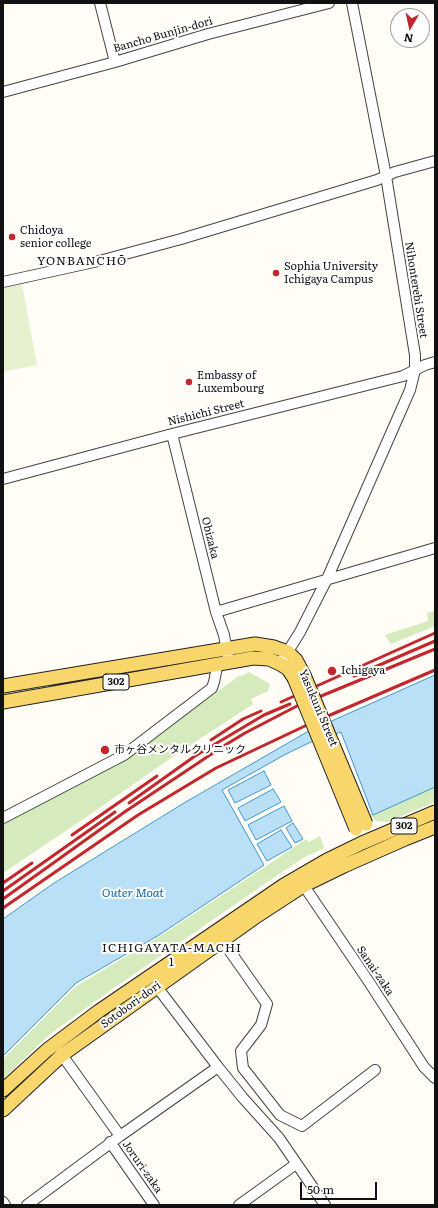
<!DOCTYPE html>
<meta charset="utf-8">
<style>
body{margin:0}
#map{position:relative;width:438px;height:1208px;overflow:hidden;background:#fffdf5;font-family:Literata,serif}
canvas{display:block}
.frame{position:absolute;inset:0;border:4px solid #111;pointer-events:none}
.north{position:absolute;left:390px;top:8px;width:40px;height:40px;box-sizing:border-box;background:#fff;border:1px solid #a0a0a0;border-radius:50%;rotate:189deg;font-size:11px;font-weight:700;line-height:16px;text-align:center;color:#111}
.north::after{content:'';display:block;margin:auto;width:14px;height:18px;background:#c4262e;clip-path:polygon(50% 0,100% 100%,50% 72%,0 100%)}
.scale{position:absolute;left:300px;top:1182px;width:77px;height:18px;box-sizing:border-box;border:2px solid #111;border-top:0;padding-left:5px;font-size:12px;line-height:14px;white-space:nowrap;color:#111;-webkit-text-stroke:3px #fff;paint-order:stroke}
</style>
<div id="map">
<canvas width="438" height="1208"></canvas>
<div class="frame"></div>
<div class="north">N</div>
<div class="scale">50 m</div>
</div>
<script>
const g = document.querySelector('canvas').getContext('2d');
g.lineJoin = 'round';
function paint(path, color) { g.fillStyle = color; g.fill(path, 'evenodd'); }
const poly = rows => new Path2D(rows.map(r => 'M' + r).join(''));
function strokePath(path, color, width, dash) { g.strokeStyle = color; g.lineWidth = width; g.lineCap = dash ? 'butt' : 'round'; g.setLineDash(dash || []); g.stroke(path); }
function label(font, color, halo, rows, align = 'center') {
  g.font = font + ' Literata,"Noto Sans JP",serif'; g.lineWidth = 4; g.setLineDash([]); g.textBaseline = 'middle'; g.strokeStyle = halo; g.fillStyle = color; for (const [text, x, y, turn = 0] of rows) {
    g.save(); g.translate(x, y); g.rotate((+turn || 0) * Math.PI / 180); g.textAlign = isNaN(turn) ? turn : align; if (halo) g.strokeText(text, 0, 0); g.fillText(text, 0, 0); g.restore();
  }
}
const green = poly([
 [435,611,435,626,391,644,385,635,428,621,427,613],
 [249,672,270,684,268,691,251,699,253,704,171,758,88,816,3,873,3,823,127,758,240,675,242,676],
 [435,785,435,802,387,822,377,821,369,815],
 [320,836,324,848,305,857,282,872,111,990,50,1034,3,1079,3,1059,75,987,135,951,138,955,140,953,138,949,168,931,265,867,306,839,309,842]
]);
const pitch = poly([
 [22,284,37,365,3,372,3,288]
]);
const water = poly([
 [435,675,435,787,373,815,341,732,313,741,286,754,222,790,264,865,159,935,76,983,3,1056,3,919,54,883,184,803,307,732,435,675],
 [264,771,271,785,235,803,228,790,264,771],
 [273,789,281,802,245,821,238,808,273,789],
 [284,806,292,821,256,840,248,825,284,806],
 [293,823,303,839,295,843,286,828,293,823],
 [281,830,292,847,267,861,257,844,281,830]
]);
const minor = poly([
 [100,3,115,62],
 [3,92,115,62,208,34,329,3],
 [3,282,103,260,181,239,377,180,395,172,435,161],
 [3,479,172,434,403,376,425,365,435,362],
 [216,612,435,548],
 [280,664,300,632,327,579,410,390,415,370,415,355,386,176,352,3],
 [3,818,124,755,212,688,214,682,217,667,220,664,229,662,224,635,216,612,172,434],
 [300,880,369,982,424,1067,435,1078],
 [222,940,267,1004,261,1025,241,1051,243,1068,280,1115,302,1126,375,1070],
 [157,987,218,1067,243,1098,279,1138,325,1205],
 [120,1136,218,1067],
 [110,1142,154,1205],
 [3,1202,5,1205],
 [27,1205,120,1136,62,1055],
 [239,1205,296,1164]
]);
const major = poly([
 [3,686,255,644,274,647,288,652,296,660,304,675],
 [3,702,253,658,269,659,280,664,288,669,294,678],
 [3,1090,47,1050,99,1011,284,885,327,860,362,843,435,812],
 [3,1110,62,1055,257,916,303,886,344,866,405,839,435,827]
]);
const rail = poly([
 [354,676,435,641],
 [281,702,435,633],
 [211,740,243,719,261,711],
 [129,803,195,756,264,715,290,704],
 [72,835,157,776],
 [3,883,32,863],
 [3,891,115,812],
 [3,899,126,811,222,747,245,733,297,706,435,649],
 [3,908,138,815,216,768,307,725,435,670]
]);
const majorBridge = poly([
 [304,675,366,824],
 [294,678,356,829]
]);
const markers = [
 [12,237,4,"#c4262e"],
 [276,273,4,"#c4262e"],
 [189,382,4,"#c4262e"],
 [332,671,5,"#c4262e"],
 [105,750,5,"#c4262e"]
];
const shields = [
 [116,682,26],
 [404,826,26]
];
const shieldNames = [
 ["302",116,682],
 ["302",404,826]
];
const streetNames = [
 ["Bancho Bunjin-dori",163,35,-16],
 ["Nihonterebi Street",416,290,81],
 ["Nishichi Street",206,413,-14],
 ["Obizaka",210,538,76],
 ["Yasukuni Street",318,708,67],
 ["Sanai-zaka",375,971,56],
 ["Sotobori-dori",131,1005,-36],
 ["Joruri-zaka",142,1167,55]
];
const poiNames = [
 ["Chidoya",20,231],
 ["senior college",20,244],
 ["Sophia University",284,267],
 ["Ichigaya Campus",284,280],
 ["Embassy of",197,376],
 ["Luxembourg",197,389],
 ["Ichigaya",341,671],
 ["市ヶ谷メンタルクリニック",114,750]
];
const neighbourhoodNames = [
 ["YONBANCHŌ",82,261],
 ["ICHIGAYATA-MACHI",172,948],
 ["1",172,962]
];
const waterNames = [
 ["Outer Moat",133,893]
];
paint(green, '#d5ebbd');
paint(pitch, '#e6f2cf');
paint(water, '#b9e0f7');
strokePath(water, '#3f96cf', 1);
strokePath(minor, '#444', 12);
strokePath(major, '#222', 15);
strokePath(minor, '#fff', 10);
strokePath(major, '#f9d66b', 13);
strokePath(rail, '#c4262e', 3);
strokePath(majorBridge, '#222', 15, []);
strokePath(majorBridge, '#f9d66b', 13);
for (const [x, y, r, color] of markers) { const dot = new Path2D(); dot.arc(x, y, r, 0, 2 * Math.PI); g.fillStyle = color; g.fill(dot); strokePath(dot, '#fff', 1.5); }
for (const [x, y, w] of shields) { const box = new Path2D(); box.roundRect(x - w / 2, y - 8, w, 16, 3); g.fillStyle = '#fff'; g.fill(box); strokePath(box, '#111', 1); }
label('bold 10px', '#111', null, shieldNames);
label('11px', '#111', '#fff', streetNames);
label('11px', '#111', '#fff', poiNames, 'left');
g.letterSpacing = '1px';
label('12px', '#111', '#fff', neighbourhoodNames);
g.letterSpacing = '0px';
label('italic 12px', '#1768a6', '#fff', waterNames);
</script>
